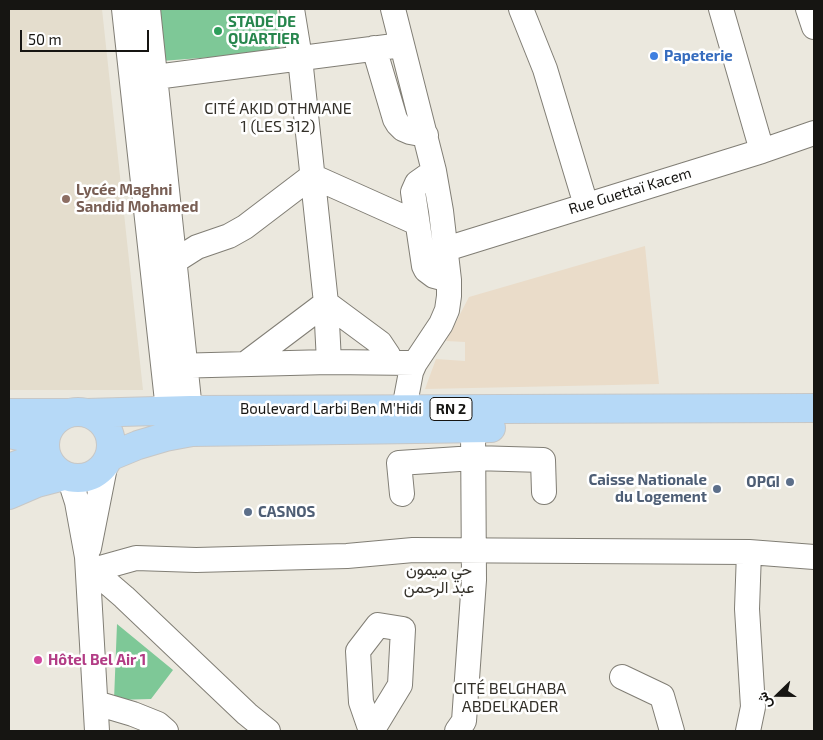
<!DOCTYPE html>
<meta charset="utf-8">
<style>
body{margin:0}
#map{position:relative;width:823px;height:740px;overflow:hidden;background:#ebe8de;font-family:"Exo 2",Vazirmatn,sans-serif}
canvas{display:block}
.frame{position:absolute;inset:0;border:10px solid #161512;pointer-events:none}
.north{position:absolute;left:753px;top:670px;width:50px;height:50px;-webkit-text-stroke:4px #fff;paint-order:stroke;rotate:248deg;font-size:14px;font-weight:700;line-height:20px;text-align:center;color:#161512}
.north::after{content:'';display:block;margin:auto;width:18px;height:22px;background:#161512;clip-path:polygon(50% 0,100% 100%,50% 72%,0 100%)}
.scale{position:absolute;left:20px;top:30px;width:129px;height:22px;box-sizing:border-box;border:2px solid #161512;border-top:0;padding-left:6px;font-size:15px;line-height:18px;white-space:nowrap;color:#161512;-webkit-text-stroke:4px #fff;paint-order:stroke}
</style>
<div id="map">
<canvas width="823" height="740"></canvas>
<div class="frame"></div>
<div class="north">ش</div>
<div class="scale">50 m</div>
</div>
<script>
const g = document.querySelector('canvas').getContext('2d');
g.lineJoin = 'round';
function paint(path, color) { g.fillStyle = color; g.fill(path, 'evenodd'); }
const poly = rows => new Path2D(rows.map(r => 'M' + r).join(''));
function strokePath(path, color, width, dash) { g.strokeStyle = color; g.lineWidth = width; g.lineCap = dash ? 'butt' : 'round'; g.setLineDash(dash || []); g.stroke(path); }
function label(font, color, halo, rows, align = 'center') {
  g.font = font + ' "Exo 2",Vazirmatn,sans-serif'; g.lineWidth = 5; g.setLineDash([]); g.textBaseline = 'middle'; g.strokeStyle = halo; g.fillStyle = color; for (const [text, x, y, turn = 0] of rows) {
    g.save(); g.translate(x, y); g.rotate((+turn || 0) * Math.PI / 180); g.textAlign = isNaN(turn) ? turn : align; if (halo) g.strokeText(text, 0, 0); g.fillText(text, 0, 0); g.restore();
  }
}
const commercial = poly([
 [645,246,659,384,425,389,436,359,465,361,465,342,446,341,469,297]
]);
const built = poly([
 [9,9,102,9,143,390,9,390]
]);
const green = poly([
 [155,9,277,9,280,52,161,61],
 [117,624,173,670,151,699,114,700]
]);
const minor = poly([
 [124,9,168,410],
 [148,9,190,410],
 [292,9,300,58,326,303,329,362],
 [393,9,434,171,441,211,449,280,449,296,447,310,441,324,415,363,411,372,404,409],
 [521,9,545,69,586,205],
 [721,9,762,151],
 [808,9,814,27],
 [374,48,395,119,398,124,403,129,410,132,426,135],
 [140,79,402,45],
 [434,171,417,183,413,192,424,266,426,270,434,276,449,280],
 [446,249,762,151,814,133],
 [162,264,175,261,197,247,229,236,245,227,312,176,417,223],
 [245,364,326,303,380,343,388,355,390,362],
 [172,366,329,362,415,363],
 [69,477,77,502,87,557,97,731],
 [402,494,399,463,474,458,543,460,544,492],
 [89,548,106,462],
 [88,566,124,597,247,714,268,731],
 [93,570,136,558,196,560,347,556,413,550,749,552,814,557],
 [622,677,662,696,672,731],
 [96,703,133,714,158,724,166,731],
 [371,731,361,702,358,651,378,625,403,629,400,685,372,731],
 [457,731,464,721,474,580,473,428],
 [748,731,753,707,747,609,749,552]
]);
const major = poly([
 '45 445a33 33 0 1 1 66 0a33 33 0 1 1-66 0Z',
 [9,413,68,413],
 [87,413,190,410,814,408],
 [9,434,44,441],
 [109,457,138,445,165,437,192,432,491,428],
 [9,468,46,454],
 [9,495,37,483,64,476]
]);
const markers = [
 [218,31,5,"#2e9e5b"],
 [654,56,5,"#3f7fe0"],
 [66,199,5,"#8d6e63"],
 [790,482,5,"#5c6f8a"],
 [717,489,5,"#5c6f8a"],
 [248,512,5,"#5c6f8a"],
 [38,660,5,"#d1479c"]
];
const shields = [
 [451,409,42]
];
const shieldNames = [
 ["RN 2",451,409]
];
const leisureNames = [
 ["STADE DE",228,22],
 ["QUARTIER",228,39]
];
const shopNames = [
 ["Papeterie",664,56]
];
const educationNames = [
 ["Lycée Maghni",76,190],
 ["Sandid Mohamed",76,207]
];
const streetNames = [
 ["Rue Guettaï Kacem",630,191,-17],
 ["Boulevard Larbi Ben M'Hidi",331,409]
];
const serviceNames = [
 ["Caisse Nationale",707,480],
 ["du Logement",707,497],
 ["OPGI",780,482],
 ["CASNOS",258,512,"left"]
];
const hotelNames = [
 ["Hôtel Bel Air 1",48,660]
];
const neighbourhoodNames = [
 ["CITÉ AKID OTHMANE",278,109],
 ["1 (LES 312)",278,127],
 ["حي ميمون",439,570],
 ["عبد الرحمن",439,588],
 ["CITÉ BELGHABA",510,689],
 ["ABDELKADER",510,707]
];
paint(commercial, '#eadcc9');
paint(built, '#e4ddcd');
paint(green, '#7ec897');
strokePath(minor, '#817e75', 26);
strokePath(major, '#c7c7c6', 30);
strokePath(minor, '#fff', 24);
strokePath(major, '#b6d9f7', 28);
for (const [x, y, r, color] of markers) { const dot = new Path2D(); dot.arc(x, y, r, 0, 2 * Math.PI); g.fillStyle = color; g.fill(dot); strokePath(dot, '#fff', 2); }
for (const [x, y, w] of shields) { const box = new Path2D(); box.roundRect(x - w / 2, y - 11.5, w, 23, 4); g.fillStyle = '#fff'; g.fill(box); strokePath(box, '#161512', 1); }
label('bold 14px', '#161512', null, shieldNames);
label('bold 15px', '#27864d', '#fff', leisureNames, 'left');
label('bold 15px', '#366cbe', '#fff', shopNames, 'left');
label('bold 15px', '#785e54', '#fff', educationNames, 'left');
label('15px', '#161512', '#fff', streetNames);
label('bold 15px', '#4e5e75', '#fff', serviceNames, 'right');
label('bold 15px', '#b23c85', '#fff', hotelNames, 'left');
label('16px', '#34312a', '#fff', neighbourhoodNames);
</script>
